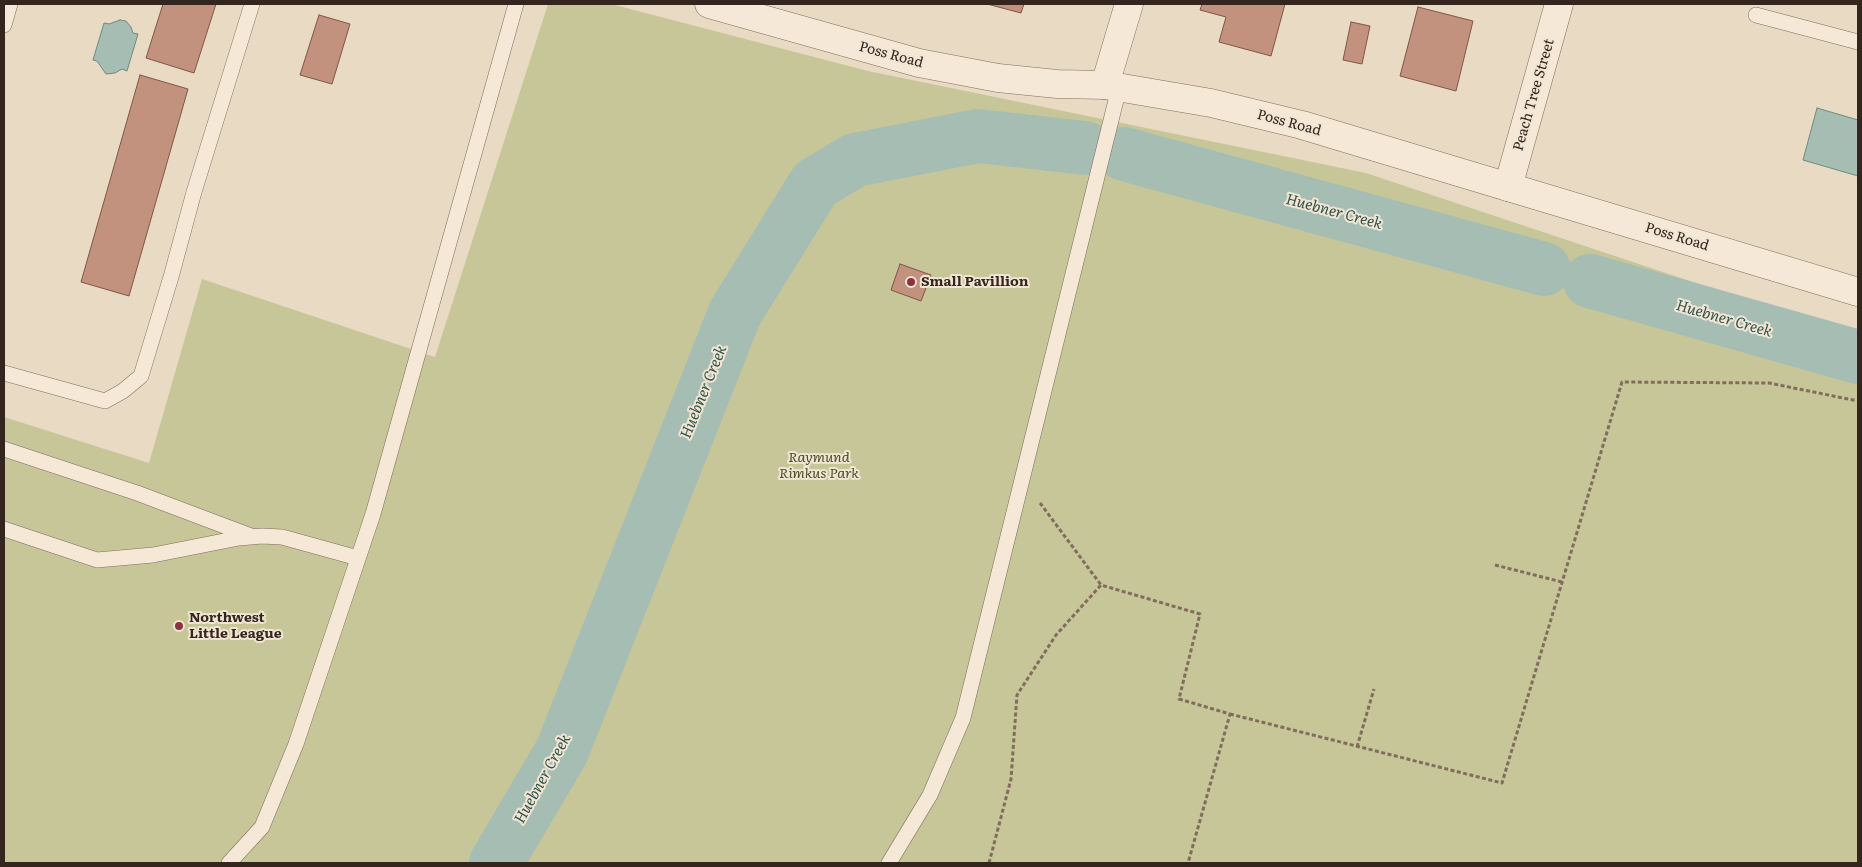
<!DOCTYPE html>
<style>
body{margin:0}
#map{position:relative;width:1862px;height:867px;overflow:hidden;background:#e9dac4;font-family:Literata,serif}
canvas{display:block}
.frame{position:absolute;inset:0;border:5px solid #34261f;pointer-events:none}
</style>
<div id="map">
<canvas width="1862" height="867"></canvas>
<div class="frame"></div>
</div>
<script>
const g = document.querySelector('canvas').getContext('2d');
g.lineJoin = 'round';
function paint(path, color) { g.fillStyle = color; g.fill(path, 'evenodd'); }
const poly = rows => new Path2D(rows.map(r => 'M' + r).join(''));
function strokePath(path, color, width, dash) { g.strokeStyle = color; g.lineWidth = width; g.lineCap = dash ? 'butt' : 'round'; g.setLineDash(dash || []); g.stroke(path); }
function label(font, color, halo, rows, align = 'center') {
  g.font = font + ' Literata,serif'; g.lineWidth = 4; g.setLineDash([]); g.textBaseline = 'middle'; g.strokeStyle = halo; g.fillStyle = color; for (const [text, x, y, turn = 0] of rows) {
    g.save(); g.translate(x, y); g.rotate((+turn || 0) * Math.PI / 180); g.textAlign = isNaN(turn) ? turn : align; if (halo) g.strokeText(text, 0, 0); g.fillText(text, 0, 0); g.restore();
  }
}
const green = poly([
 [548,4,611,4,868,71,1366,173,1858,337,1858,863,4,863,4,417,149,463,202,279,435,357]
]);
const water = poly([
 [120,20,126,21,131,27,133,33,138,34,127,71,122,69,115,73,106,74,97,61,93,60,104,23,109,24,120,20],
 [1817,108,1858,120,1858,176,1803,160,1817,108]
]);
const river = poly([
 [1124,154,1544,269],
 [1590,281,1858,357],
 [496,863,562,751,735,313,815,184,855,160,978,136,1085,148]
]);
const building = poly([
 [163,4,216,4,194,73,146,58,163,4],
 [987,4,1024,4,1021,13,987,4],
 [1202,4,1285,4,1271,56,1219,42,1226,17,1200,10,1202,4],
 [1418,7,1473,21,1456,91,1400,76,1418,7],
 [319,15,350,24,332,84,300,75,319,15],
 [1351,22,1370,26,1362,64,1343,60,1351,22],
 [140,75,188,89,129,296,81,282,140,75],
 [900,264,931,275,921,301,891,290,900,264]
]);
const path = poly([
 [1040,503,1101,585],
 [1495,565,1562,582],
 [1230,714,1502,783,1622,382,1769,383,1858,401],
 [1357,747,1374,689],
 [989,863,1011,779,1017,695,1056,635,1101,585,1200,614,1179,699,1230,714,1188,863]
]);
const service = poly([
 [1756,15,1858,42],
 [4,25,10,4],
 [4,373,105,401,123,391,141,376,171,277,194,192,252,4],
 [4,449,137,493,251,536],
 [4,529,97,560,153,555,239,538,262,536,282,537,358,558],
 [229,863,262,827,296,744,373,514,516,4],
 [889,863,930,795,963,718,1119,88]
]);
const minor = poly([
 [1105,85,1129,4],
 [1508,187,1559,4]
]);
const tertiary = poly([
 [709,4,919,63,998,78,1057,84,1105,85,1211,103,1302,125,1858,292]
]);
const markers = [
 [911,282,5,"#8b333e"],
 [179,626,5,"#8b333e"]
];
const streetNames = [
 ["Poss Road",891,55,15],
 ["Peach Tree Street",1534,95,-74],
 ["Poss Road",1289,123,15],
 ["Poss Road",1677,237,17]
];
const poiNames = [
 ["Small Pavillion",921,282],
 ["Northwest",189,618],
 ["Little League",189,634]
];
const parkNames = [
 ["Raymund",819,458],
 ["Rimkus Park",819,474]
];
const waterNames = [
 ["Huebner Creek",1334,212,15],
 ["Huebner Creek",1724,319,16],
 ["Huebner Creek",704,392,-68],
 ["Huebner Creek",543,779,-61]
];
paint(green, '#c6c699');
paint(water, '#a6bdb3');
strokePath(water, '#6e8a7f', 1);
strokePath(river, '#a6bdb3', 54);
paint(building, '#c3927e');
strokePath(building, '#7f5545', 1);
strokePath(service, '#826c5d', 16);
strokePath(minor, '#826c5d', 29);
strokePath(tertiary, '#826c5d', 29);
strokePath(path, '#826c5d', 3, [4, 2.5]);
strokePath(service, '#f5e8d7', 15);
strokePath(minor, '#f5e8d7', 28);
strokePath(tertiary, '#f5e8d7', 28);
for (const [x, y, r, color] of markers) { const dot = new Path2D(); dot.arc(x, y, r, 0, 2 * Math.PI); g.fillStyle = color; g.fill(dot); strokePath(dot, '#f1e5d3', 2); }
label('14px', '#34261f', '#f1e5d3', streetNames);
label('bold 14px', '#34261f', '#f1e5d3', poiNames, 'left');
label('italic 14px', '#494e28', '#f1e5d3', parkNames);
label('italic 15px', '#30524b', '#f1e5d3', waterNames);
</script>
